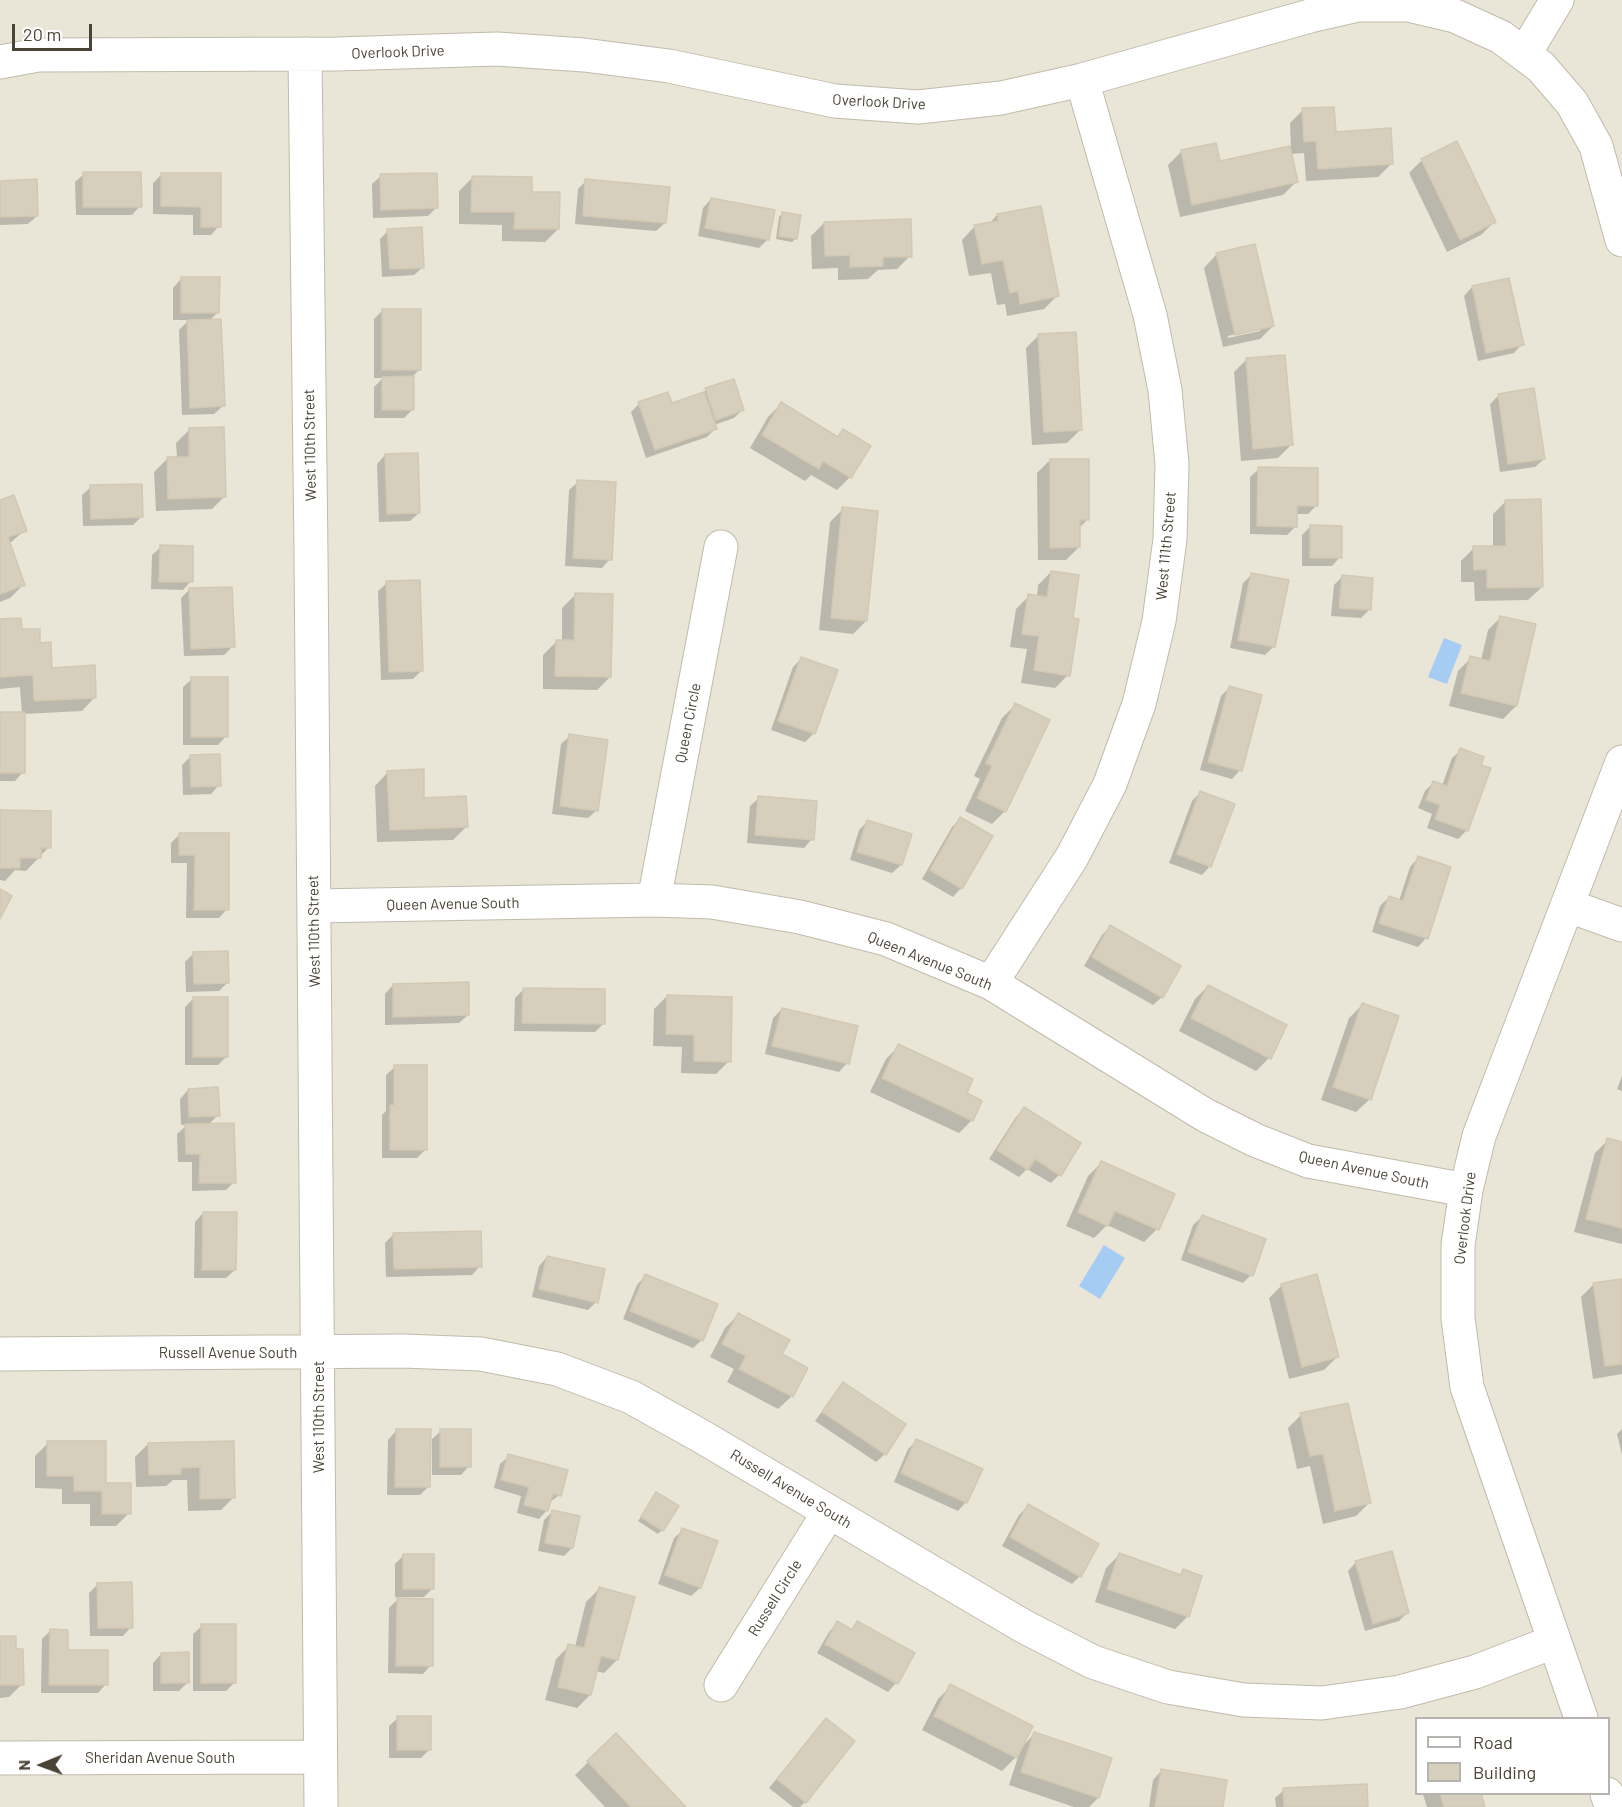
<!DOCTYPE html>
<style>
body{margin:0}
#map{position:relative;width:1622px;height:1807px;overflow:hidden;background:#f5f3ea;font-family:Barlow,sans-serif}
canvas{display:block}
.legend{position:absolute;left:1415px;top:1717px;width:195px;height:78px;box-sizing:border-box;background:#fff;border:2px solid #b7b4af;margin:0;padding:8px 10px;list-style:none;font-size:18px;color:#4a4437}
.legend li{display:flex;align-items:center;gap:12px;height:30px}
.legend b{width:30px;border:2px solid #b7b4af}
.north{position:absolute;left:12px;top:1735px;width:60px;height:60px;-webkit-text-stroke:4px #fff;paint-order:stroke;rotate:269deg;font-size:16px;font-weight:700;line-height:24px;text-align:center;color:#4a4437}
.north::after{content:'';display:block;margin:auto;width:21px;height:27px;background:#4a4437;clip-path:polygon(50% 0,100% 100%,50% 72%,0 100%)}
.scale{position:absolute;left:12px;top:24px;width:80px;height:27px;box-sizing:border-box;border:3px solid #4a4437;border-top:0;padding-left:8px;font-size:18px;line-height:21px;white-space:nowrap;color:#4a4437;-webkit-text-stroke:4px #fff;paint-order:stroke}
</style>
<div id="map">
<canvas width="1622" height="1807"></canvas>
<ul class="legend">
<li><b style="height:8px;background:#fff"></b>Road</li>
<li><b style="height:16px;background:#d7cfbe"></b>Building</li>
</ul>
<div class="north">N</div>
<div class="scale">20 m</div>
</div>
<script>
const g = document.querySelector('canvas').getContext('2d');
g.lineJoin = 'round';
function paint(path, color) { g.fillStyle = color; g.fill(path, 'evenodd'); }
const poly = rows => new Path2D(rows.map(r => 'M' + r).join(''));
function strokePath(path, color, width, dash) { g.strokeStyle = color; g.lineWidth = width; g.lineCap = dash ? 'butt' : 'round'; g.setLineDash(dash || []); g.stroke(path); }
function label(font, color, halo, rows, align = 'center') {
  g.font = font + ' Barlow,sans-serif'; g.lineWidth = 6; g.setLineDash([]); g.textBaseline = 'middle'; g.strokeStyle = halo; g.fillStyle = color; for (const [text, x, y, turn = 0] of rows) {
    g.save(); g.translate(x, y); g.rotate((+turn || 0) * Math.PI / 180); g.textAlign = isNaN(turn) ? turn : align; if (halo) g.strokeText(text, 0, 0); g.fillText(text, 0, 0); g.restore();
  }
}
const residential = poly([
 [0,0,1622,0,1622,1807,0,1807],
 [1416,1718,1608,1718,1608,1794,1416,1794]
]);
const water = poly([
 [1444,638,1462,645,1447,684,1428,677],
 [1104,1245,1125,1258,1100,1299,1079,1286]
]);
const shadow = poly([
 [1303,110,1334,133,1391,164,1378,177,1306,181,1304,153,1290,154,1296,182,1283,195,1180,217,1168,165,1181,152,1219,163,1291,148,1290,123],
 [1422,160,1494,222,1481,235,1447,252,1409,173],
 [84,174,140,206,132,215,76,215,75,182],
 [162,174,219,174,219,226,211,235,193,235,193,215,153,214,153,183],
 [381,176,437,207,428,216,373,218,372,184],
 [472,178,530,193,558,229,545,242,502,241,502,225,459,224,459,191],
 [586,181,665,223,656,231,575,224,578,189],
 [0,182,37,216,28,224,0,225],
 [711,199,768,239,759,248,698,236,703,208],
 [783,213,796,238,792,242,776,239,779,217],
 [997,215,1057,296,1044,309,1007,316,1005,304,997,305,991,273,969,276,962,240,975,226,989,224],
 [824,223,910,256,897,269,878,270,868,279,838,280,838,268,812,269,811,236],
 [388,231,423,267,414,275,382,277,380,239],
 [1217,254,1273,326,1260,339,1223,347,1204,268],
 [1260,328,1260,331,1228,338,1228,336],
 [181,279,218,312,209,321,223,406,214,414,182,415,179,330,189,320,173,320,173,288],
 [1472,287,1522,344,1514,353,1478,361,1464,296],
 [382,311,420,369,413,376,413,409,404,418,374,418,374,387,383,378,374,378,374,319],
 [1039,335,1080,430,1067,443,1032,445,1026,348],
 [1247,359,1291,445,1278,458,1241,461,1234,372],
 [706,390,743,409,734,418,714,425,715,429,707,437,646,458,631,412,639,404,671,404,702,394],
 [1499,395,1544,459,1535,467,1500,472,1490,404],
 [781,404,837,438,844,431,850,477,837,490,811,475,805,481,750,448,768,417],
 [189,430,225,496,212,509,156,511,154,472,167,459,177,458,176,443],
 [385,455,419,513,410,521,379,522,377,464],
 [1050,460,1088,519,1079,528,1079,547,1066,560,1038,560,1037,473],
 [1259,469,1316,506,1308,514,1296,514,1296,526,1287,535,1250,534,1250,477],
 [578,482,610,559,602,568,565,566,569,490],
 [91,487,142,516,133,525,83,526,82,495],
 [1506,501,1542,587,1528,600,1475,601,1474,582,1461,582,1461,561,1474,548,1493,547,1493,514],
 [0,502,25,530,9,544,23,585,10,598,0,602],
 [843,509,866,621,853,634,819,630,830,522],
 [1310,527,1340,557,1332,566,1302,566,1302,535],
 [161,547,191,581,183,590,151,589,152,555],
 [1051,572,1071,619,1068,675,1055,688,1021,683,1027,649,1010,647,1016,609,1029,596,1037,597,1038,585],
 [1252,574,1274,646,1265,655,1230,648,1243,583],
 [1342,577,1369,610,1361,618,1331,616,1334,585],
 [387,583,421,671,413,679,381,680,378,591],
 [190,589,233,646,224,655,184,656,181,598],
 [576,594,610,677,597,690,543,689,543,655,556,642,562,642,562,608],
 [1501,617,1516,706,1503,719,1449,706,1458,671,1471,658,1481,660,1488,630],
 [0,621,39,644,51,669,95,697,82,711,23,714,23,772,15,781,0,781,0,714,22,714,20,687,0,689],
 [802,658,814,733,805,742,771,730,793,667],
 [192,679,226,736,218,745,183,745,183,687],
 [1229,688,1240,770,1232,779,1200,770,1221,696],
 [1015,705,1005,811,992,824,965,811,980,779,974,776,1002,718],
 [570,736,597,810,588,818,552,814,561,744],
 [1461,750,1467,830,1458,839,1427,828,1432,814,1418,808,1425,791,1433,783,1442,786,1452,758],
 [191,756,219,785,211,794,183,795,182,765],
 [388,772,423,799,466,827,453,840,377,842,375,786],
 [1200,793,1210,866,1202,875,1169,863,1192,801],
 [759,798,812,839,804,848,747,843,750,806],
 [0,811,49,847,26,871,15,870,5,881,0,880],
 [960,819,961,888,953,897,922,879,952,827],
 [867,822,901,865,892,873,850,860,859,830],
 [179,835,228,835,227,909,219,918,186,918,187,863,171,863,171,843],
 [1418,858,1426,938,1418,947,1372,932,1380,906,1389,897,1399,901,1410,867],
 [1110,927,1162,997,1153,1005,1084,966,1102,935],
 [193,954,228,982,219,991,186,992,185,962],
 [393,985,468,1015,459,1023,385,1025,385,994],
 [1208,986,1269,1058,1256,1071,1179,1031,1195,999],
 [523,990,604,1023,595,1032,514,1031,515,998],
 [667,996,729,1061,716,1074,681,1073,682,1047,653,1046,654,1009],
 [193,999,227,1056,218,1065,185,1065,185,1007],
 [1362,1005,1370,1099,1356,1112,1321,1100,1349,1018],
 [782,1009,847,1063,839,1072,765,1054,773,1018],
 [899,1046,965,1094,972,1120,959,1133,870,1092,886,1059],
 [395,1067,426,1149,417,1158,382,1158,382,1115,386,1111,386,1075],
 [1622,1076,1622,1091,1617,1089],
 [188,1090,218,1115,208,1125,234,1182,226,1190,192,1191,192,1162,178,1162,177,1134,187,1125,181,1125,180,1099],
 [1024,1109,1059,1175,1051,1183,1027,1169,1019,1177,989,1159,1016,1117],
 [1608,1140,1622,1144,1622,1244,1574,1232,1595,1153],
 [1101,1163,1157,1229,1144,1242,1107,1225,1094,1238,1066,1226,1088,1176],
 [203,1213,235,1270,226,1278,194,1278,195,1222],
 [1202,1217,1251,1275,1243,1283,1181,1260,1193,1225],
 [393,1235,480,1266,472,1275,386,1277,385,1243],
 [547,1257,596,1302,588,1310,532,1297,539,1266],
 [645,1276,702,1340,693,1348,623,1319,637,1285],
 [1622,1280,1622,1374,1593,1379,1581,1297,1594,1284],
 [1282,1285,1337,1357,1324,1370,1289,1379,1269,1298],
 [738,1315,780,1355,792,1396,778,1409,727,1382,734,1369,710,1357,725,1328],
 [843,1383,885,1454,876,1462,815,1421],
 [1301,1415,1369,1503,1356,1516,1323,1524,1310,1466,1297,1469,1288,1428],
 [1622,1429,1622,1455,1617,1434],
 [396,1431,429,1486,420,1495,387,1495,388,1440],
 [441,1431,469,1466,461,1475,432,1475,432,1439],
 [917,1441,966,1502,958,1511,894,1482,908,1449],
 [232,1442,234,1497,221,1510,188,1511,187,1480,173,1480,166,1486,136,1487,135,1457,148,1444],
 [48,1443,104,1484,129,1513,116,1526,90,1526,90,1504,62,1504,62,1489,35,1488,35,1456],
 [509,1456,559,1495,549,1503,547,1510,539,1519,517,1513,521,1496,494,1488,500,1464],
 [657,1494,662,1530,658,1534,638,1521],
 [1028,1506,1080,1576,1072,1584,1002,1546,1019,1515],
 [552,1512,572,1548,564,1556,538,1551,544,1520],
 [683,1530,717,1542,700,1588,691,1596,658,1584,674,1538],
 [1119,1555,1179,1576,1184,1571,1188,1616,1175,1629,1095,1602,1106,1568],
 [403,1556,433,1588,424,1597,395,1597,395,1564],
 [1356,1562,1407,1613,1399,1621,1365,1631,1348,1571],
 [98,1584,131,1627,123,1636,90,1636,89,1593],
 [599,1589,617,1660,604,1673,596,1671,590,1695,577,1708,545,1700,556,1659,569,1646,575,1647,586,1602],
 [397,1600,431,1665,423,1674,388,1673,389,1608],
 [837,1623,850,1630,858,1623,913,1654,896,1683,888,1692,817,1653,829,1632],
 [202,1626,235,1682,226,1691,193,1691,193,1634],
 [50,1631,67,1651,106,1684,98,1693,41,1693,42,1639],
 [0,1637,14,1651,22,1684,9,1697,0,1698],
 [161,1654,188,1682,179,1691,153,1691,153,1663],
 [951,1686,1022,1747,1034,1734,1098,1798,1089,1807,1074,1807,1009,1785,1019,1754,1002,1771,922,1730,938,1699],
 [398,1718,429,1750,421,1758,389,1758,389,1726],
 [826,1720,805,1802,800,1807,793,1807,769,1788],
 [616,1735,684,1807,605,1807,575,1775],
 [1161,1771,1221,1807,1149,1807,1153,1780],
 [1284,1790,1367,1807,1276,1807,1275,1798],
 [1423,1794,1479,1794,1483,1807,1427,1807]
]);
const building = poly([
 [1334,107,1336,132,1391,128,1393,164,1318,169,1316,141,1304,142,1302,108,1334,107],
 [1457,141,1496,222,1460,240,1421,159,1457,141],
 [1216,143,1220,161,1290,146,1298,182,1192,205,1181,150,1216,143],
 [83,172,141,172,142,207,83,207,83,172],
 [161,173,221,173,221,227,201,227,201,207,161,206,161,173],
 [437,173,438,208,381,210,380,174,437,173],
 [472,176,532,177,532,192,560,192,559,229,514,229,515,212,471,212,472,176],
 [37,179,38,216,0,217,0,181,37,179],
 [585,179,670,187,666,223,583,216,585,179],
 [711,198,775,210,769,240,705,228,711,198],
 [1041,206,1059,296,1020,304,1018,291,1010,293,1003,260,982,264,974,225,998,221,997,214,1041,206],
 [782,212,801,215,797,239,779,236,782,212],
 [911,219,912,257,883,257,883,266,850,267,850,255,825,256,824,222,911,219],
 [422,227,424,268,390,269,387,229,422,227],
 [1255,244,1274,326,1235,335,1216,253,1255,244],
 [181,277,220,277,219,313,181,313,181,277],
 [1509,278,1524,345,1486,353,1472,286,1509,278],
 [382,309,421,309,421,370,382,370,382,309],
 [221,319,225,406,190,408,187,320,221,319],
 [1076,332,1082,430,1044,432,1038,334,1076,332],
 [1285,355,1293,445,1253,449,1246,358,1285,355],
 [414,376,414,410,382,410,382,377,414,376],
 [734,379,744,410,716,420,705,388,734,379],
 [1534,388,1545,459,1508,464,1498,394,1534,388],
 [668,392,672,403,704,392,717,429,655,450,638,402,668,392],
 [781,402,838,437,843,429,871,446,851,478,823,461,819,469,762,435,781,402],
 [224,427,226,497,168,499,167,457,189,457,189,428,224,427],
 [418,453,420,513,387,514,385,454,418,453],
 [1050,459,1089,459,1089,520,1080,520,1080,547,1050,548,1050,459],
 [1258,467,1318,468,1318,506,1297,506,1297,527,1257,526,1258,467],
 [577,480,616,482,612,560,573,558,577,480],
 [142,484,143,517,91,519,90,485,142,484],
 [14,495,27,531,8,537,25,585,0,594,0,500,14,495],
 [1541,499,1543,587,1487,588,1487,569,1474,570,1473,546,1506,546,1505,500,1541,499],
 [842,507,878,511,867,621,831,618,842,507],
 [1310,525,1342,526,1342,558,1310,558,1310,525],
 [160,545,193,546,193,582,159,582,160,545],
 [1051,571,1079,575,1073,618,1079,619,1070,676,1034,670,1039,636,1022,634,1028,594,1047,597,1051,571],
 [1251,573,1289,580,1275,647,1238,640,1251,573],
 [1342,575,1373,578,1371,610,1339,608,1342,575],
 [420,580,423,671,389,672,386,581,420,580],
 [232,587,235,647,191,649,189,588,232,587],
 [575,593,613,594,611,677,555,676,556,640,574,640,575,593],
 [1500,616,1536,624,1517,706,1461,693,1470,656,1490,661,1500,616],
 [21,618,22,629,40,629,40,643,51,642,52,668,95,665,96,698,34,701,33,675,0,677,0,619,21,618],
 [801,657,838,670,815,734,778,721,801,657],
 [191,677,228,677,228,737,191,737,191,677],
 [1229,686,1262,695,1242,771,1208,762,1229,686],
 [1015,703,1050,720,1006,812,977,798,992,766,986,763,1015,703],
 [0,712,25,712,25,773,0,773,0,712],
 [569,734,608,740,598,811,560,806,569,734],
 [1460,748,1484,757,1481,765,1491,768,1468,831,1435,819,1440,805,1426,800,1433,781,1447,786,1460,748],
 [220,754,221,786,191,787,190,755,220,754],
 [424,769,424,798,466,796,468,827,390,830,387,771,424,769],
 [1200,791,1235,804,1211,867,1177,854,1200,791],
 [758,796,817,801,814,840,755,835,758,796],
 [0,810,51,811,51,848,41,848,41,858,20,858,20,868,0,868,0,810],
 [960,817,993,836,962,889,930,870,960,817],
 [867,820,912,834,902,865,857,852,867,820],
 [179,833,229,833,229,910,194,910,195,855,179,855,179,833],
 [1418,856,1451,867,1428,939,1379,923,1389,896,1403,901,1418,856],
 [0,889,12,896,0,919,0,889],
 [1110,925,1181,966,1163,998,1092,957,1110,925],
 [228,951,229,983,194,984,193,952,228,951],
 [469,982,469,1015,393,1017,393,984,469,982],
 [1208,985,1287,1025,1271,1059,1191,1018,1208,985],
 [523,988,605,989,605,1024,522,1023,523,988],
 [667,995,732,997,731,1062,694,1061,694,1035,666,1034,667,995],
 [193,997,228,997,228,1057,193,1057,193,997],
 [1362,1003,1399,1016,1371,1100,1333,1087,1362,1003],
 [782,1008,858,1026,849,1064,772,1046,782,1008],
 [898,1044,973,1079,967,1093,982,1101,973,1121,882,1078,898,1044],
 [394,1065,427,1065,427,1150,390,1150,390,1105,394,1105,394,1065],
 [218,1087,220,1116,189,1117,188,1089,218,1087],
 [1024,1107,1081,1143,1061,1176,1035,1159,1028,1170,997,1150,1024,1107],
 [234,1123,236,1183,199,1183,200,1154,186,1154,185,1124,234,1123],
 [1607,1138,1622,1142,1622,1228,1586,1219,1607,1138],
 [1101,1161,1175,1194,1159,1230,1115,1211,1108,1226,1078,1212,1101,1161],
 [203,1212,237,1212,236,1270,202,1270,203,1212],
 [1202,1215,1266,1239,1253,1276,1188,1252,1202,1215],
 [481,1231,482,1267,394,1269,393,1233,481,1231],
 [547,1256,605,1269,598,1303,539,1289,547,1256],
 [645,1274,718,1304,703,1341,630,1311,645,1274],
 [1317,1274,1339,1357,1302,1367,1281,1284,1317,1274],
 [1622,1279,1622,1364,1605,1366,1593,1283,1622,1279],
 [738,1313,790,1340,782,1354,808,1368,793,1397,739,1369,746,1356,722,1344,738,1313],
 [843,1382,906,1424,886,1455,822,1412,843,1382],
 [1348,1403,1371,1503,1335,1511,1323,1454,1310,1456,1300,1413,1348,1403],
 [396,1429,431,1429,430,1487,395,1487,396,1429],
 [440,1429,471,1429,471,1467,440,1467,440,1429],
 [916,1439,983,1469,967,1503,901,1473,916,1439],
 [47,1441,106,1441,106,1483,131,1483,131,1514,102,1514,102,1491,74,1491,74,1476,47,1476,47,1441],
 [234,1441,235,1498,200,1499,200,1467,181,1468,181,1474,149,1475,148,1443,234,1441],
 [508,1454,568,1470,561,1496,553,1494,548,1511,524,1505,529,1487,501,1480,508,1454],
 [656,1492,679,1506,663,1531,641,1517,656,1492],
 [1028,1504,1099,1544,1081,1577,1010,1537,1028,1504],
 [552,1510,580,1516,573,1548,545,1543,552,1510],
 [682,1528,718,1541,701,1588,665,1575,682,1528],
 [1392,1551,1409,1613,1373,1624,1355,1561,1392,1551],
 [1119,1553,1181,1575,1183,1569,1202,1576,1189,1617,1107,1589,1119,1553],
 [403,1554,434,1554,434,1589,403,1589,403,1554],
 [132,1582,133,1628,98,1628,97,1583,132,1582],
 [599,1587,635,1597,618,1660,601,1656,591,1695,558,1687,568,1644,584,1648,599,1587],
 [397,1598,433,1599,433,1666,396,1666,397,1598],
 [837,1621,852,1630,857,1621,915,1653,898,1684,825,1644,837,1621],
 [201,1624,236,1624,236,1683,201,1683,201,1624],
 [50,1629,68,1630,68,1650,108,1650,108,1685,49,1685,50,1629],
 [0,1636,16,1636,16,1649,23,1649,24,1685,0,1685,0,1636],
 [189,1652,189,1683,161,1683,161,1653,189,1652],
 [950,1684,1033,1726,1017,1758,934,1716,950,1684],
 [397,1716,431,1716,431,1750,397,1750,397,1716],
 [826,1718,855,1741,806,1803,777,1779,826,1718],
 [1034,1732,1112,1758,1099,1798,1021,1772,1034,1732],
 [616,1733,686,1807,631,1807,587,1761,616,1733],
 [1161,1769,1227,1780,1223,1807,1155,1807,1161,1769],
 [1367,1784,1368,1807,1284,1807,1283,1788,1367,1784],
 [1440,1794,1481,1794,1485,1807,1444,1807,1440,1794]
]);
const minor = poly([
 [1525,53,1557,0],
 [305,54,311,554,321,1807],
 [0,62,38,55,337,54,497,49,584,55,669,66,835,101,918,107,1001,98,1082,80,1310,16,1358,5,1408,5,1455,16,1501,37,1541,67,1572,103,1596,146,1622,240],
 [654,900,721,547],
 [314,906,654,900,712,902,800,917,886,939,991,983,1205,1115,1255,1140,1308,1161,1466,1190],
 [1569,906,1622,925],
 [991,983,1072,857,1110,784,1139,704,1159,621,1170,539,1172,464,1165,390,1150,315,1082,80],
 [0,1354,403,1351,481,1354,557,1369,631,1397,699,1435,1023,1626,1093,1662,1168,1687,1244,1700,1322,1703,1400,1692,1475,1672,1553,1642],
 [721,1685,829,1512],
 [1581,1718,1467,1387,1458,1318,1458,1245,1466,1190,1479,1136,1622,762],
 [0,1758,320,1757],
 [1607,1794,1612,1807]
]);
const streetNames = [
 ["Overlook Drive",398,52,-2],
 ["Overlook Drive",879,102,3],
 ["West 110th Street",310,445,-91],
 ["West 111th Street",1166,546,-85],
 ["Queen Circle",688,723,-79],
 ["Queen Avenue South",453,904,-1],
 ["West 110th Street",314,931,-91],
 ["Queen Avenue South",930,961,22],
 ["Queen Avenue South",1364,1170,12],
 ["Overlook Drive",1465,1218,-83],
 ["Russell Avenue South",228,1353],
 ["West 110th Street",319,1417,-90],
 ["Russell Avenue South",791,1489,31],
 ["Russell Circle",775,1598,-58],
 ["Sheridan Avenue South",160,1758]
];
paint(residential, '#e9e5d7');
paint(water, '#a5cdf3');
paint(shadow, '#0003');
paint(building, '#d7cfbe');
strokePath(building, '#d3c8b1', 1.5);
strokePath(minor, '#c1bbab', 35);
strokePath(minor, '#fff', 33);
label('15px', '#4a4437', '#fff', streetNames);
</script>
